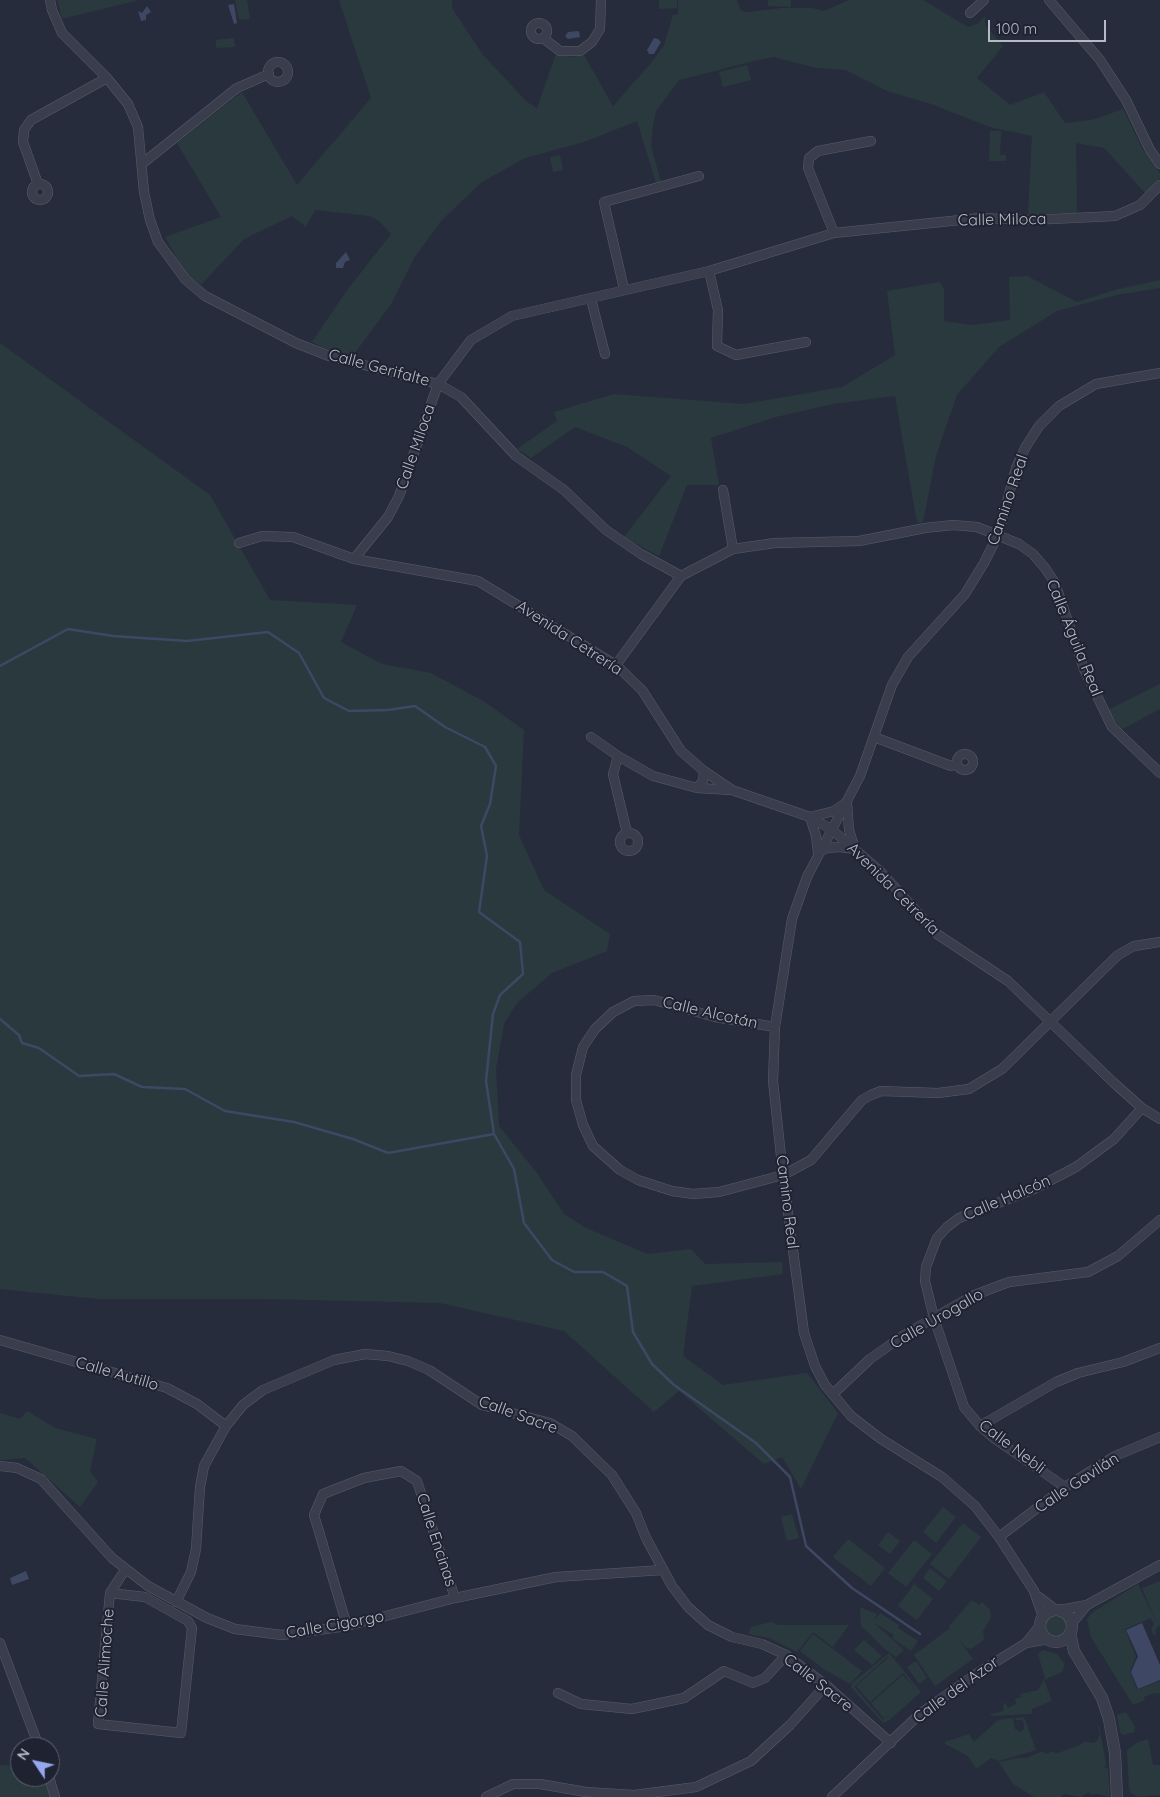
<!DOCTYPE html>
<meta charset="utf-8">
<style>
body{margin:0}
#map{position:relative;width:1160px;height:1797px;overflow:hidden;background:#272c3c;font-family:Quicksand,sans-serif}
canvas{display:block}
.north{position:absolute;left:10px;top:1737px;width:50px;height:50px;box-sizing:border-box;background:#1f2331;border:1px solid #5b5f6d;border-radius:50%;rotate:304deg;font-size:14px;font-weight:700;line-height:20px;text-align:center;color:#b6bac7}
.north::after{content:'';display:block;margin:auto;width:18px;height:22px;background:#95a7ee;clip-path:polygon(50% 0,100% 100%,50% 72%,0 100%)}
.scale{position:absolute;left:988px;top:20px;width:118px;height:22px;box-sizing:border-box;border:2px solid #b6bac7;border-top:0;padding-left:6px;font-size:15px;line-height:18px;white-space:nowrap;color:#b6bac7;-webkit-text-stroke:4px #1f2331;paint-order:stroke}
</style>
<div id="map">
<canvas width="1160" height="1797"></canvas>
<div class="north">N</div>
<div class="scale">100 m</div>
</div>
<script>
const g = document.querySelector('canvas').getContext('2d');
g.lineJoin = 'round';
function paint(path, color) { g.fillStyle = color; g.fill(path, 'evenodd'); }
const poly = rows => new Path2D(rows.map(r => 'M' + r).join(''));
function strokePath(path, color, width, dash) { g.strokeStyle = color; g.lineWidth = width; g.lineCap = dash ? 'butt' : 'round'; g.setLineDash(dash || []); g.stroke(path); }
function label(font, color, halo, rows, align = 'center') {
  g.font = font + ' Quicksand,sans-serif'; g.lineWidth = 4; g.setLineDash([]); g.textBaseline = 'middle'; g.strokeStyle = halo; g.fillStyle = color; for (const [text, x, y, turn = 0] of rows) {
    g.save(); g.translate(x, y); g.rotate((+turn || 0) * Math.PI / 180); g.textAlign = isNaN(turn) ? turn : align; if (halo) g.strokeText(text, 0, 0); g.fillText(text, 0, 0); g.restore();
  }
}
const green = poly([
 [57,0,139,0,62,19],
 [235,0,247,0,250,19,239,20],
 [339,0,452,0,452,8,483,55,527,102,537,108,556,54,573,57,584,55,613,106,652,62,664,45,673,15,678,14,678,0,737,0,741,11,749,12,781,8,812,8,824,11,849,0,923,0,968,27,979,23,985,16,985,25,1003,46,977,78,1010,105,1044,92,1065,123,1092,120,1123,109,1143,150,1160,173,1160,178,1146,194,1104,148,1076,143,1077,213,1028,214,1032,136,990,127,931,104,887,91,846,70,816,68,774,57,758,60,679,80,656,111,653,125,651,146,661,182,656,183,637,121,584,142,525,158,482,182,441,221,414,258,391,304,352,357,332,352,312,342,345,293,391,234,379,221,370,216,315,210,306,227,292,216,244,239,201,285,191,278,180,264,165,237,221,217,177,143,242,92,297,185,371,98],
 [659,0,677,0,677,8,659,9],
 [768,0,791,0,791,7,768,6],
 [234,38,235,47,216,48,216,40],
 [747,65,751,80,723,87,719,72],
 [990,131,1001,131,1000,155,1006,155,1006,161,989,161],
 [560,155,563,170,553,172,550,157],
 [1027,276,1077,302,1118,289,1160,280,1160,288,1116,295,1057,311,999,347,957,395,936,456,923,522,918,523,916,517,895,396,833,404,776,417,711,438,719,485,687,485,659,556,624,537,671,476,627,447,575,427,531,458,517,449,557,421,554,412,614,394,744,404,842,387,895,355,887,291,940,282,944,290,944,321,972,325,1010,320,1009,277],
 [0,343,210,495,270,600,357,605,341,642,382,664,431,673,485,702,524,730,519,835,544,890,610,934,607,951,552,973,517,1003,504,1024,496,1069,499,1126,537,1173,564,1214,586,1228,648,1254,691,1249,705,1264,782,1262,783,1274,692,1286,683,1356,723,1385,807,1373,838,1413,801,1489,782,1457,764,1464,679,1391,654,1412,564,1331,440,1303,264,1299,98,1299,0,1289],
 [1160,684,1160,709,1121,730,1108,710],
 [27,1411,55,1428,97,1439,90,1471,98,1482,80,1507,25,1458,0,1460,0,1413,20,1419],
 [943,1507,956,1517,936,1543,923,1532],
 [792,1514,799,1538,787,1541,781,1517],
 [963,1523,981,1537,949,1579,930,1564],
 [888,1532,900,1541,890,1554,878,1545],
 [848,1539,885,1568,871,1586,833,1557],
 [914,1540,932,1554,906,1587,888,1573],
 [930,1568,947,1581,939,1591,923,1578],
 [1160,1581,1160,1625,1155,1630,1156,1634,1154,1636,1151,1628,1154,1625,1151,1618,1125,1629,1136,1657,1130,1671,1137,1690,1160,1681,1160,1694,1154,1693,1144,1697,1145,1700,1133,1705,1091,1637,1087,1619,1093,1612,1138,1584,1156,1622,1142,1588],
 [914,1584,933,1599,917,1620,898,1606],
 [972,1600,979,1605,982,1602,990,1609,991,1617,983,1631,984,1640,971,1649,966,1648,956,1636,973,1659,935,1686,914,1655,950,1628,949,1626],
 [860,1607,877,1614,874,1621,880,1613,899,1625,898,1628,918,1641,911,1651,892,1638,894,1635,873,1622,904,1650,896,1657,885,1649,861,1626],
 '1045 1625a11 11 0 1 1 22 0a11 11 0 1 1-22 0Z',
 [771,1622,778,1625,849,1625,833,1647,813,1632,797,1652,769,1638,748,1634,751,1627],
 [813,1634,862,1671,850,1684,822,1668,800,1651],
 [864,1640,882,1656,872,1665,854,1650],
 [1043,1650,1057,1654,1065,1664,1062,1672,1044,1680,1052,1701,1032,1709,1032,1714,992,1716,990,1714,1004,1711,1003,1707,1005,1702,1008,1708,1016,1704,1015,1699,1021,1697,1020,1694,1038,1690,1045,1678,1038,1654],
 [889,1653,921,1692,889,1720,883,1723,851,1687,852,1683],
 [887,1657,889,1657,897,1667,889,1657,856,1686,870,1702,903,1673,917,1691,883,1720,855,1688,855,1686],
 [916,1661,927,1678,919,1684,907,1667],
 [903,1675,917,1691,884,1719,871,1703],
 [1126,1712,1135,1727,1134,1732,1123,1735,1120,1732,1117,1715],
 [1024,1717,1036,1750,999,1761,991,1758,976,1769,968,1756,945,1744,945,1742,969,1734,974,1742,998,1720,1013,1718,1015,1729,1020,1732,1024,1729,1024,1724,1022,1720,1016,1720,1015,1718],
 [1099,1726,1106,1763,1105,1768,1108,1768,1110,1797,1097,1794,1091,1795,1089,1792,1081,1797,1064,1794,1061,1797,1034,1797,1013,1784,999,1762,1017,1758,1026,1758,1043,1751,1045,1754,1054,1751,1055,1754,1080,1745,1085,1741,1092,1743,1096,1742,1100,1735,1098,1727],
 [1148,1739,1153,1765,1160,1765,1160,1795,1138,1797,1131,1793,1129,1787,1127,1750,1136,1743],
 [0,1765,20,1766,20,1777,44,1777,51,1797,0,1797]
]);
const water = poly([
 [234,4,237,23,234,24,228,5],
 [147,6,151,12,146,15,146,20,141,21,138,11,142,13],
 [579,31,580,37,568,39,565,36,568,32],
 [654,38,658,39,661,42,654,54,649,54,647,50],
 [346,252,350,260,345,262,343,268,336,268,336,263],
 [26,1571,29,1579,12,1585,10,1578],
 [1142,1623,1160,1665,1160,1680,1138,1689,1131,1672,1138,1656,1126,1630]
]);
const stream = poly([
 [0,666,68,629,113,636,187,641,268,632,299,653,324,698,349,711,388,710,415,706,445,727,485,747,496,766,490,804,481,826,487,856,479,912,520,942,523,974,500,995,493,1014,486,1081,494,1134,514,1169,524,1223,552,1260,574,1272,603,1272,627,1286,633,1332,652,1364,674,1385,756,1443,790,1477,806,1546,852,1588,920,1634],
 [0,1019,19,1035,22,1043,39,1048,79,1076,114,1074,142,1087,185,1089,225,1111,294,1122,353,1139,388,1153,494,1134]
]);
const minor = poly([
 [50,0,52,10,62,33,107,78,128,104,138,127,144,192,150,220,158,242,186,280,205,296,296,343,329,356,438,384,461,397,516,456,564,490,606,530,641,554,681,576],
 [1049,0,1100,60,1126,100,1150,150,1160,164],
 [970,13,984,0],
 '531 31a8 8 0 1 1 16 0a8 8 0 1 1-16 0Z',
 [543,38,560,51,580,51,592,42,600,29,601,0],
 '268 72a10 10 0 1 1 20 0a10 10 0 1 1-20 0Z',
 [143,163,237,88,269,74],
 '32 192a8 8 0 1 1 16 0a8 8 0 1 1-16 0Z',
 [38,184,23,142,24,130,31,120,107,78],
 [834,233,808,168,809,158,818,151,871,141],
 [709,271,718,310,717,346,736,355,806,342],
 [624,289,604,202,699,176],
 [591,299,605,354],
 [723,490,733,549],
 [239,543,262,536,293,537,354,559,478,581,616,665,642,690,681,751,704,771,732,790,810,817,831,829,881,872,937,934,1008,981,1114,1083,1142,1108,1160,1119],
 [354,559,388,517,399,496,438,384,471,340,512,316,709,271,834,233,980,218,1031,220,1115,216,1140,205,1160,185],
 [616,665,681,576,733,549,775,543,859,541,925,528,953,525,977,527,1019,544,1033,554,1045,568,1055,583,1084,669,1112,727,1160,773],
 [591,737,618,756,653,776,697,788],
 [874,737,951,766,957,764],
 '957 762a8 8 0 1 1 16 0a8 8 0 1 1-16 0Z',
 [618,756,613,774,627,833],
 [704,771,703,781,697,788,731,790],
 [810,817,834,811,844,804],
 [810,817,816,836,818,853],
 '620 842a9 9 0 1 1 18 0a9 9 0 1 1-18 0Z',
 [818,853,827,848,839,847,855,849,849,830,847,802],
 [775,1027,715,1017,654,1000,634,1001,613,1012,595,1029,583,1047,576,1075,576,1100,583,1125,593,1146,620,1170,638,1180,672,1191,693,1194,719,1192,783,1175,811,1160,862,1100,871,1095,881,1091,938,1093,969,1089,1002,1069,1118,955,1134,946,1160,942],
 [0,1340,167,1388,197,1404,226,1426],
 [833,1394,870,1359,904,1335,972,1296,1009,1282,1088,1272,1118,1256,1160,1220],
 [980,1426,1056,1382,1078,1373,1123,1362,1160,1348],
 [0,1466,17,1468,41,1479,112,1558,148,1586,207,1618,235,1629,282,1635,347,1626,455,1598,556,1577,663,1570],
 [1065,1487,995,1439,980,1426,964,1407,934,1318,925,1281,926,1267,937,1238,947,1227,959,1218,1034,1189,1076,1167,1114,1139,1142,1108],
 [999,1537,1065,1487,1115,1456,1160,1437],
 [110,1593,145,1597,188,1621,192,1628,181,1733,98,1724,110,1593,125,1570],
 [1039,1597,1056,1610],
 [176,1602,191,1572,196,1549,200,1487,204,1466,226,1426,243,1405,263,1390,334,1360,365,1354,388,1356,408,1361,429,1370,482,1405,550,1423,572,1436,612,1475,636,1513,646,1538,672,1586,688,1607,708,1625,732,1637,762,1644,786,1655,826,1685,891,1743],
 [1060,1610,1087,1605,1160,1565],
 [1043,1617,1034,1591,999,1537,975,1506,942,1477,881,1439,851,1416,825,1385,815,1366,804,1333,783,1175,773,1081,775,1027,792,919,807,877,860,776,892,685,908,657,965,594,984,563,998,535,1016,468,1025,448,1039,426,1059,406,1096,384,1160,373],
 [1072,1623,1087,1605],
 [347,1626,314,1515,323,1494,364,1478,401,1471,417,1481,455,1598],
 [0,1643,39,1747],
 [1026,1643,1049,1639],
 [558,1693,581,1704,632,1709,684,1698,724,1671,753,1683,765,1678,786,1655],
 [49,1777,55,1797],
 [486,1797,513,1784,540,1784,586,1792,634,1795,696,1787,751,1761,790,1725,826,1685],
 [832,1797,921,1713,976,1674,1026,1643,1041,1624]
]);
const tertiary = poly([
 '1040 1626a16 16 0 1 1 32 0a16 16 0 1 1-32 0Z',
 [1070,1633,1074,1651,1102,1698,1109,1719,1115,1753,1117,1797]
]);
const streetNames = [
 ["Calle Miloca",1002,220,-1],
 ["Calle Gerifalte",379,368,15],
 ["Calle Miloca",416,447,-71],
 ["Camino Real",1008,500,-71],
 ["Avenida Cetrería",569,638,33],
 ["Calle Águila Real",1074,638,68],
 ["Avenida Cetrería",893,889,45],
 ["Calle Alcotán",710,1013,13],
 ["Calle Halcón",1007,1198,-23],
 ["Camino Real",787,1202,83],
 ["Calle Urogallo",937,1319,-30],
 ["Calle Autillo",117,1374,16],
 ["Calle Sacre",518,1415,20],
 ["Calle Nebli",1012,1447,37],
 ["Calle Gavilán",1077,1483,-33],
 ["Calle Encinas",436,1540,72],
 ["Calle Cigorgo",335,1625,-10],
 ["Calle Alimoche",105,1663,-86],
 ["Calle Sacre",818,1683,38],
 ["Calle del Azor",956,1690,-36]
];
paint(green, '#2a393e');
paint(water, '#3e4763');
strokePath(stream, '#3e4763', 2.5);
strokePath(minor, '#585c6a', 10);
strokePath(tertiary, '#585c6a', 12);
strokePath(minor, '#3a3e4c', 9);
strokePath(tertiary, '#3a3e4c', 11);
label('16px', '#b6bac7', '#1f2331', streetNames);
</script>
